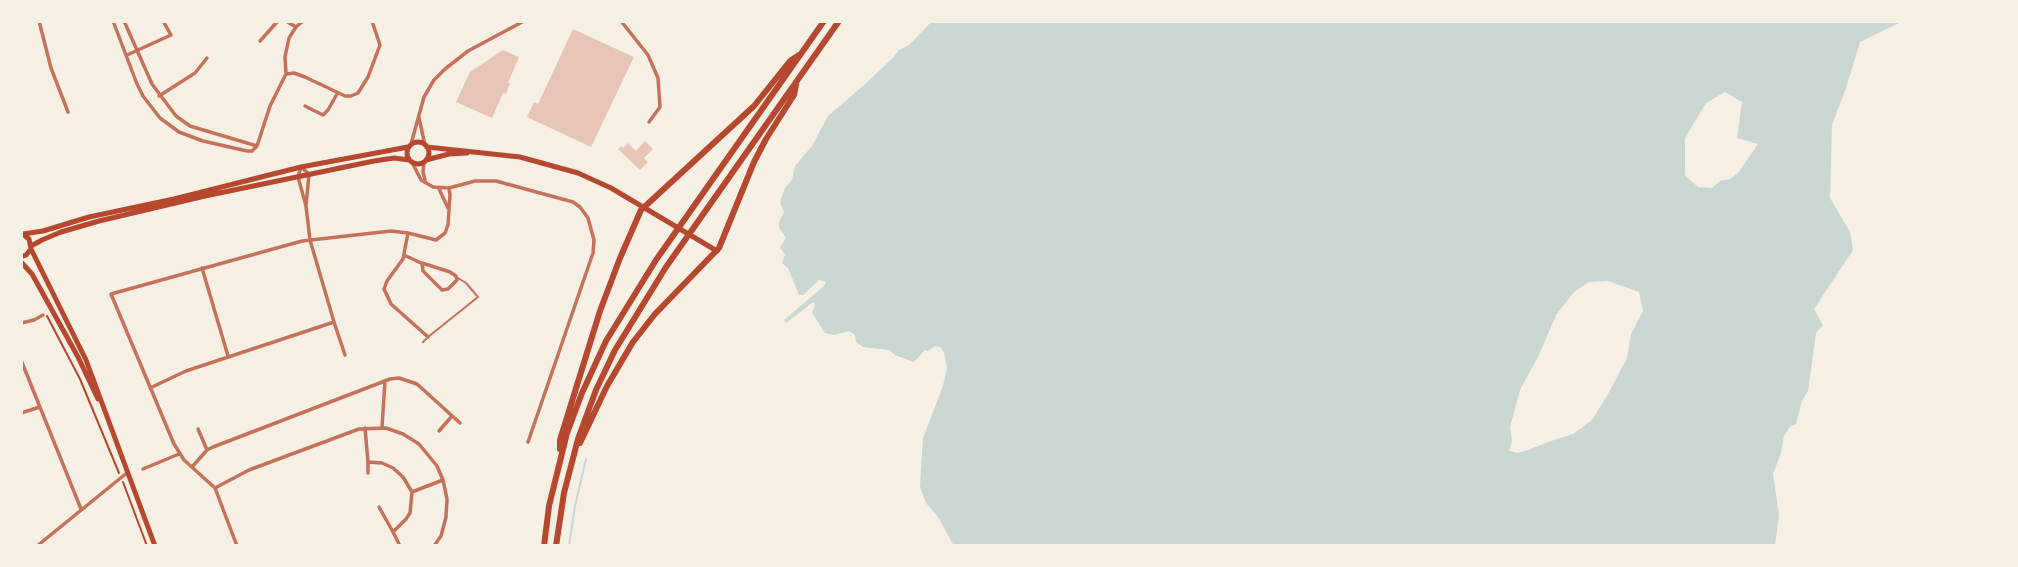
<!DOCTYPE html>
<style>
body{margin:0}
#map{position:relative;width:2018px;height:567px;overflow:hidden;background:#f6efe4;font-family:Arial,sans-serif}
canvas{display:block}
.frame{position:absolute;inset:0;border:23px solid #f6efe4;pointer-events:none}
</style>
<div id="map">
<canvas width="2018" height="567"></canvas>
<div class="frame"></div>
</div>
<script>
const g = document.querySelector('canvas').getContext('2d');
g.lineJoin = 'round';
function paint(path, color) { g.fillStyle = color; g.fill(path, 'evenodd'); }
const poly = rows => new Path2D(rows.map(r => 'M' + r).join(''));
function strokePath(path, color, width, dash) { g.strokeStyle = color; g.lineWidth = width; g.lineCap = dash ? 'butt' : 'round'; g.setLineDash(dash || []); g.stroke(path); }
const water = poly([
 [932,21,1903,21,1860,42,1846,88,1832,125,1830,198,1850,232,1853,250,1814,309,1823,325,1816,333,1808,391,1802,401,1796,424,1790,427,1784,436,1781,453,1773,474,1779,515,1775,546,954,546,938,517,926,503,920,487,923,438,943,386,947,368,944,352,940,347,935,346,928,351,925,350,914,362,895,355,889,350,863,347,856,342,855,335,849,331,834,335,825,333,812,313,815,304,813,302,786,323,784,320,823,287,826,282,819,280,803,295,799,295,788,268,782,263,785,255,780,247,786,238,779,227,779,222,784,212,780,202,785,188,792,180,795,166,812,146,828,116,864,85,894,57,899,50,909,45],
 [1725,92,1742,102,1737,138,1758,144,1739,172,1730,179,1720,181,1712,188,1698,187,1685,175,1685,138,1706,103],
 [1608,281,1639,292,1643,311,1631,334,1627,358,1608,394,1592,420,1573,434,1551,441,1528,450,1518,453,1509,451,1512,441,1510,427,1520,390,1539,355,1556,315,1574,292,1589,282]
]);
const stream = poly([
 [569,546,575,506,586,459]
]);
const building = poly([
 [573,29,634,57,591,147,527,117,534,102,538,104],
 [503,50,519,57,508,83,510,83,506,94,503,93,492,118,456,102,470,72],
 [645,141,653,149,644,158,648,162,640,170,618,149,621,146,623,148,628,143,636,151]
]);
const path = poly([
 [47,316,80,379,119,473],
 [123,482,147,546]
]);
const service = poly([
 [423,342,428,337,478,297,466,283,458,278]
]);
const minor = poly([
 [39,21,51,68,68,112],
 [113,21,137,84,143,96,160,118,179,132,203,141,247,151,252,151,257,146],
 [124,21,152,84,176,116,190,126,257,146],
 [286,21,296,27],
 [621,21,648,55,658,78,660,107,649,122],
 [260,41,278,21],
 [127,55,171,35,163,21],
 [286,74,294,73,305,77,345,96,351,96,358,93,368,77,380,45,372,21],
 [159,96,195,73,207,58],
 [305,106,323,115,328,110,337,94],
 [419,118,425,145],
 [411,144,424,97,434,80,445,69,468,51,524,21],
 [257,146,270,106,286,74,285,57,289,38,296,27,303,21],
 [412,162,421,180,433,187,449,188,475,181,496,181,573,202,580,207,588,218,594,240,593,253,528,442],
 [424,162,423,172,425,180],
 [439,189,448,208],
 [408,233,403,259,387,281,384,289,391,304,428,337],
 [404,255,421,263],
 [422,263,450,272,456,276,457,280,448,289,442,290,423,271,422,263],
 [202,268,228,356],
 [334,322,345,355],
 [21,323,34,320,43,315],
 [21,360,81,509],
 [150,388,186,371,334,322,310,240,306,206,298,177,301,167,309,174,306,206],
 [21,413,40,407],
 [382,427,385,381],
 [365,428,368,462,382,463,393,468,403,477,412,492,410,513,406,519,393,532,400,546],
 [198,429,207,450],
 [439,431,452,416],
 [368,462,368,473],
 [192,467,207,450,213,447,390,379,399,378,417,384,460,423],
 [143,469,179,454],
 [215,488,237,546],
 [412,492,443,480],
 [379,507,393,532],
 [37,546,128,472],
 [434,546,441,536,446,517,447,499,443,480,437,466,419,444,403,434,386,428,359,429,249,470,215,488,184,460,174,444,111,294,302,241,391,231,408,233,436,240,445,233,448,225,450,195,449,188]
]);
const primary = poly([
 '407 153a11 11 0 1 1 22 0a11 11 0 1 1-22 0Z',
 [427,147,520,157,578,173,611,188,717,251],
 [426,160,449,154,467,153],
 [23,234,43,231,89,217,174,199,301,167,408,147],
 [24,235,29,239,31,249,86,360,155,546],
 [31,246,42,240,61,232,99,221,205,196,374,161,394,158,409,160],
 [21,257,26,255,31,249],
 [21,262,32,274,78,357,98,399]
]);
const motorway = poly([
 [580,443,607,386,633,342,655,314,719,248,754,162,766,139,794,95,796,85],
 [560,449,560,440,600,311,620,258,641,210,754,106,790,61,799,55],
 [544,546,549,506,567,433,582,393,606,341,656,260,824,21],
 [556,546,564,493,578,439,596,390,615,350,666,267,839,21]
]);
paint(water, '#c9d6d2');
strokePath(stream, '#c9d6d2', 2);
paint(building, '#e6c5b7');
strokePath(path, '#b5482f', 2);
strokePath(service, '#c5725c', 2);
strokePath(minor, '#c5725c', 3.5);
strokePath(primary, '#b5482f', 5);
strokePath(motorway, '#b5482f', 6);
</script>
